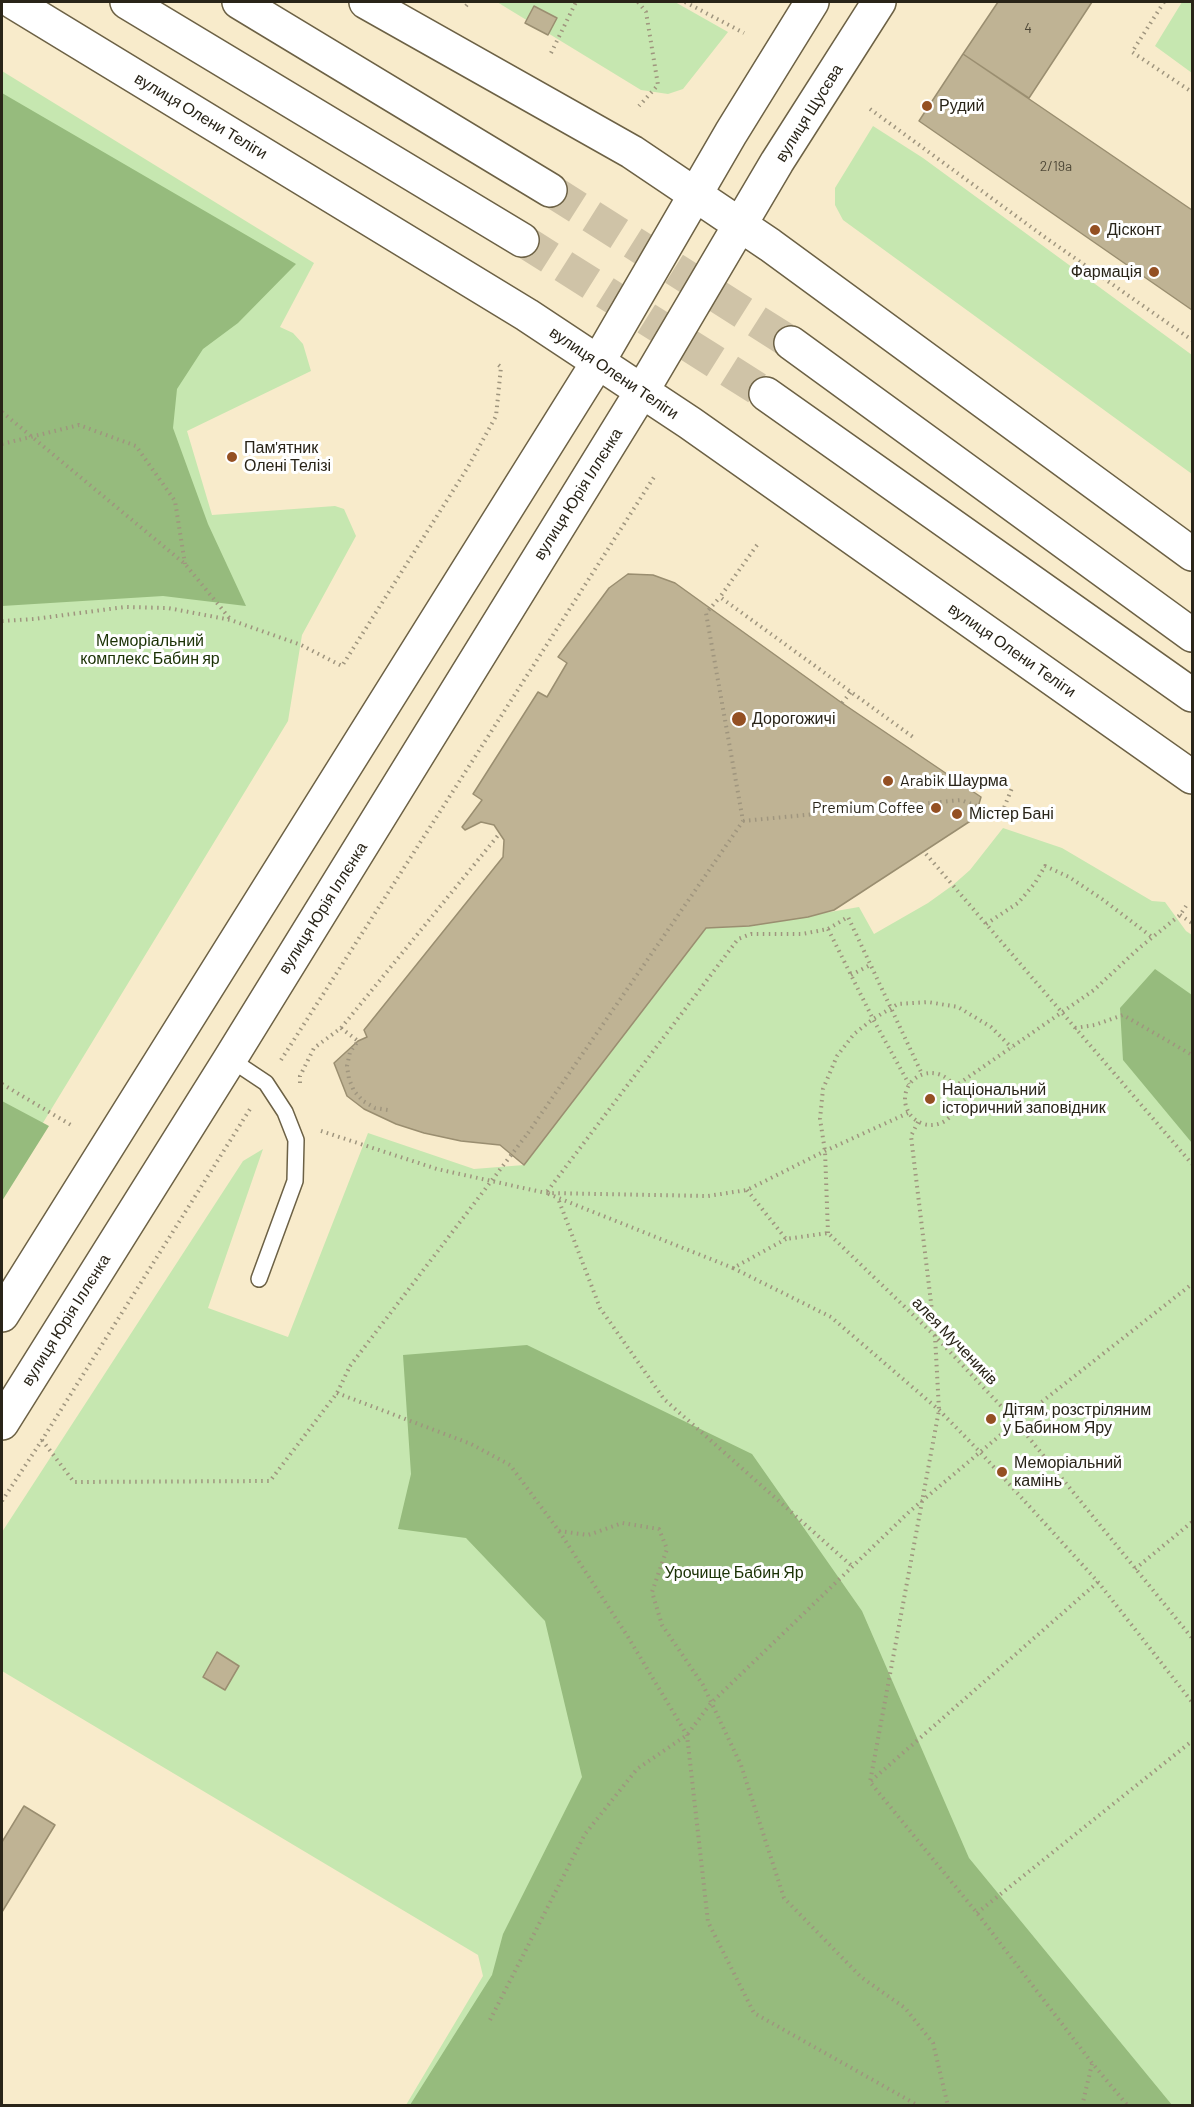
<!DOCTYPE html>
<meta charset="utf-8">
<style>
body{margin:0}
#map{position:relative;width:1194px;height:2107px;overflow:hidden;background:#f8ebcb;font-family:Barlow,sans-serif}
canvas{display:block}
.frame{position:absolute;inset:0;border:3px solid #292418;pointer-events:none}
</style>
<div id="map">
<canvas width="1194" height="2107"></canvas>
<div class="frame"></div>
</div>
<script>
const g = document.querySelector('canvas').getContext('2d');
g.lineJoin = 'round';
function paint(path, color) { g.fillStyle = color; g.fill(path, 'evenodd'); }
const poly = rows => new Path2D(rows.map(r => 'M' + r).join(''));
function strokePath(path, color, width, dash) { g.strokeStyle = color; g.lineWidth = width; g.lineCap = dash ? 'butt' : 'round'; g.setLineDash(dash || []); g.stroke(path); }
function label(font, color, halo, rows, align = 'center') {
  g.font = font + ' Barlow,sans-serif'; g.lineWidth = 6; g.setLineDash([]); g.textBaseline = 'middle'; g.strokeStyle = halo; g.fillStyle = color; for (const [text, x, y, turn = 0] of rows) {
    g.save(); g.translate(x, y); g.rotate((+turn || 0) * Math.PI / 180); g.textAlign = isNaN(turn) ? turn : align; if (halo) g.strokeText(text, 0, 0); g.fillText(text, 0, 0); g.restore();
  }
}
const green = poly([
 [497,2,675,2,728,32,683,89,668,94,641,90],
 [1182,2,1192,2,1192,73,1155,46],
 [2,71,314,263,280,327,293,333,303,344,311,371,187,431,212,515,335,506,344,509,356,536,302,635,288,721,2,1190],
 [873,126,923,158,1192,355,1192,474,843,220,835,205,835,188],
 [1003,828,1062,848,1152,901,1165,902,1186,931,1192,935,1192,2105,406,2105,483,1976,478,1955,2,1671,2,1532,243,1161,263,1149,208,1308,288,1337,368,1133,474,1169,524,1165,706,928,749,926,859,907,874,934,928,903,953,885,970,870]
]);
const forest = poly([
 [2,93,296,264,238,323,203,349,177,389,173,428,208,524,246,606,163,596,2,606],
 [1155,969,1192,995,1192,1143,1123,1060,1120,1008],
 [2,1101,49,1126,2,1201],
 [527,1345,752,1454,862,1611,969,1858,1172,2105,410,2105,492,1975,503,1934,582,1777,545,1621,466,1538,398,1529,411,1474,403,1355]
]);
const building = poly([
 [998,2,1092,2,1029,98,963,54,998,2],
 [534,6,557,18,548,35,525,23,534,6],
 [963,54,1192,210,1192,310,919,121,963,54],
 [628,574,653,575,675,583,842,703,981,797,975,818,834,910,808,917,749,926,706,928,524,1165,500,1145,461,1141,424,1133,396,1124,364,1109,347,1096,334,1063,358,1041,367,1037,364,1030,503,857,504,840,494,825,481,822,465,830,462,827,482,800,473,794,538,692,547,697,567,663,558,657,609,588,628,574],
 [217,1652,239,1666,225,1690,203,1677,217,1652],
 [24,1806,55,1825,2,1912,2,1842,24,1806]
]);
const primaryTunnel = poly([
 [550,190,791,343],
 [522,240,766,394]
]);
const path = poly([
 [638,2,646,12,658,85,639,106],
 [685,2,744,33],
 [1164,2,1132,52,1192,92],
 [466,6,469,2],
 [551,53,576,2],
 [870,109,1046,238,1192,340],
 [2,412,185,564,231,620],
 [2,444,79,425,136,446,175,501,185,564],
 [757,545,720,597,913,737],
 [2,621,34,619,125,607,168,608,231,620,301,645,342,666,468,467,496,416,501,367,496,363],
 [842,703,851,692],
 [743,821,961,800,1001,815,1012,788],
 [926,854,1192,1164],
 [1180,915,1192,923],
 [986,924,1018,903,1035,883,1045,866,1069,877,1102,899,1152,937],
 [828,929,873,1019,909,1084],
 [851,975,870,965],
 [341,1028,358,1041,350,1052,347,1066,349,1079,354,1091,363,1101,375,1108,388,1110],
 [1075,1028,1095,1025,1123,1015,1192,1055],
 [281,1060,656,474],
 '905 1099a26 26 0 1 1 52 0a26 26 0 1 1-52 0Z',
 [300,1083,300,1076,314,1048,341,1028,500,833],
 [2,1084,71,1125],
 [954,1087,1094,990,1138,949,1180,915,1186,906],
 [918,1122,911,1136,935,1336,939,1410,870,1782,977,1913,1092,2063,1128,2106],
 [321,1131,437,1169,546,1193,708,1196,747,1190,825,1151,908,1113],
 [528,1133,743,821,706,613,720,597],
 [747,1190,786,1239,828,1233,935,1336,1016,1422,1192,1638],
 [559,1201,600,1308,664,1399,853,1567],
 [828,1233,825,1151,820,1119,823,1089,837,1056,854,1034,873,1019,898,1004,928,1002,958,1007,991,1027,1012,1048],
 [786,1239,733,1268,546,1193,738,939,751,934,802,934,828,929,848,917,922,1074],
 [733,1268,831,1317,939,1410,981,1453,1098,1582,1192,1702],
 [337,1393,471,1444,510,1465,559,1531,628,1637,687,1735,708,1922,754,2013,919,2106],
 [42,1440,74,1482,270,1481,337,1393,350,1366],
 [2,1501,42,1440,250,1109],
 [559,1531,588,1535,622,1523,659,1529,667,1549,652,1592,662,1625,703,1685,741,1765,784,1898,861,1977,905,2008,933,2043,948,2106],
 [1135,1569,1192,1522],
 [871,1781,1098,1582],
 [977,1913,1192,1741],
 [490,2020,585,1834,637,1769,687,1735,711,1703,910,1511,1016,1422,1192,1284],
 [1082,2106,1092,2064]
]);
const service = poly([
 [230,1059,266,1083,285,1112,296,1140,295,1181,259,1279]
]);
const secondary = poly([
 [13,2,527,315,690,423,1192,777],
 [366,2,632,152,770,245,1192,554],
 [2,1315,598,362,731,133,812,2],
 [2,1423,230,1059,642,391,777,162,879,2]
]);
const primary = poly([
 [127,2,522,240],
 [239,2,550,190],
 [791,343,1192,635],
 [766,394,1192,695]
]);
const pathBridge = poly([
 [350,1366,528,1133]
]);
const markers = [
 [927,106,6,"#945023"],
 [1095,230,6,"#945023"],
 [1154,272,6,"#945023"],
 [232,457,6,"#945023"],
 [739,719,8,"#945023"],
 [888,781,6,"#945023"],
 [936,808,6,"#945023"],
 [957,814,6,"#945023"],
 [930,1099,6,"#945023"],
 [991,1419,6,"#945023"],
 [1002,1472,6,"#945023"]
];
const numberNames = [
 ["4",1028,28],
 ["2/19a",1056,166]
];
const poiNames = [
 ["Рудий",939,106],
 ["Дісконт",1107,230],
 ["Фармація",1142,272,"right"],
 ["Пам'ятник",244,448],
 ["Олені Телізі",244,466],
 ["Дорогожичі",752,719],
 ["Arabik Шаурма",900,781],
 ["Premium Coffee",924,808,"right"],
 ["Містер Бані",969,814],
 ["Національний",942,1090],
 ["історичний заповідник",942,1108],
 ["Дітям, розстріляним",1003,1410],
 ["у Бабином Яру",1003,1428],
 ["Меморіальний",1014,1463],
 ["камінь",1014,1481]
];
const streetNames = [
 ["вулиця Щусєва",809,113,-58],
 ["вулиця Олени Теліги",201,116,31],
 ["вулиця Олени Теліги",614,373,34],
 ["вулиця Юрія Іллєнка",578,494,-58],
 ["вулиця Олени Теліги",1012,650,35],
 ["вулиця Юрія Іллєнка",323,908,-58],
 ["вулиця Юрія Іллєнка",66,1320,-58],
 ["алея Мучеників",955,1341,46]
];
const parkNames = [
 ["Меморіальний",150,641],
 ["комплекс Бабин яр",150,659],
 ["Урочище Бабин Яр",734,1573]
];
paint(green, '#c6e7b0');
paint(forest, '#96bb7d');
paint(building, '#bfb394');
strokePath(building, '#9a8e70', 1.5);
strokePath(primaryTunnel, '#cfc3a7', 33, [33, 16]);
strokePath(service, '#6c6145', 18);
strokePath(secondary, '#6c6145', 36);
strokePath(primary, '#6c6145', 36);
strokePath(path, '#9f957e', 4, [1.5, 4.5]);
strokePath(service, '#fff', 15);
strokePath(secondary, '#fff', 33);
strokePath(primary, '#fff', 33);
strokePath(pathBridge, '#9f957e', 4, [1.5, 4.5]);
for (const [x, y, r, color] of markers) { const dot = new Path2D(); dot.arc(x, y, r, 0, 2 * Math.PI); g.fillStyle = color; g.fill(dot); strokePath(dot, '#fff', 2); }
label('14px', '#4e4837', null, numberNames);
label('16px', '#292418', '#fff', poiNames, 'left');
label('16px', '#292418', '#fff', streetNames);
label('16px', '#1a3104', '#fff', parkNames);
</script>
